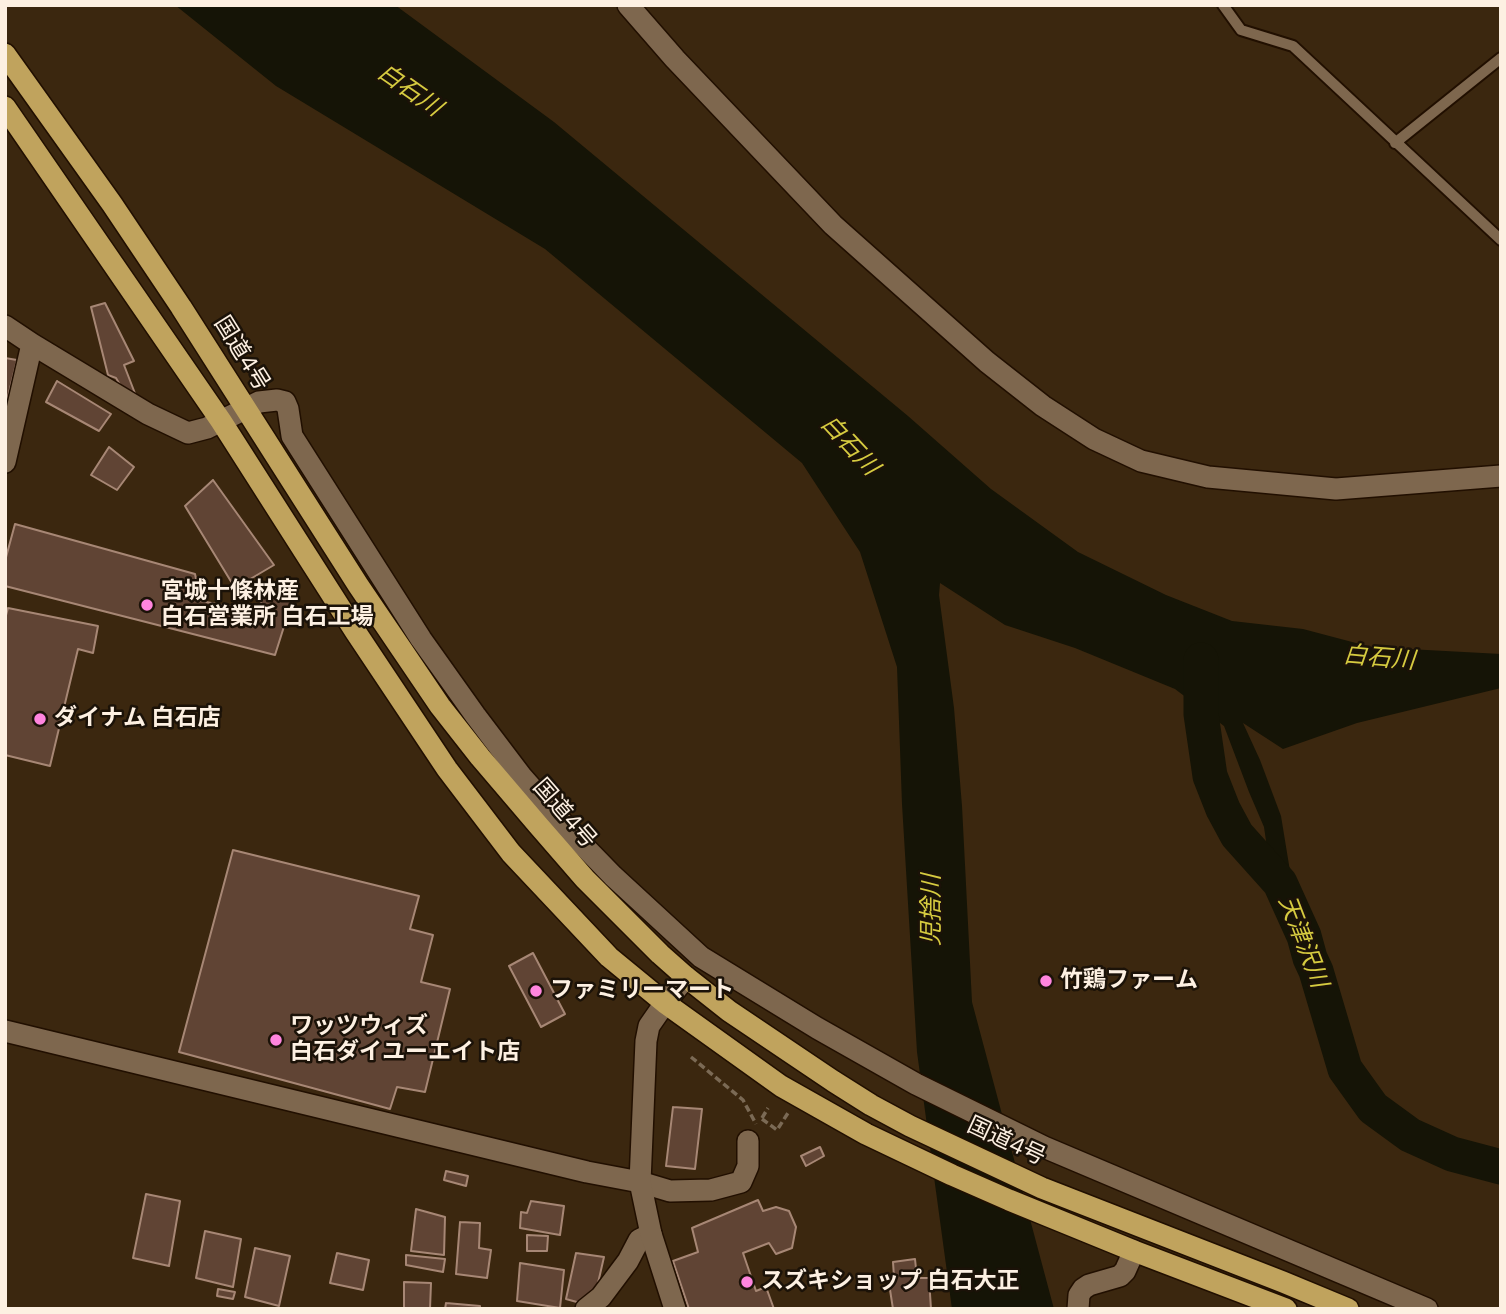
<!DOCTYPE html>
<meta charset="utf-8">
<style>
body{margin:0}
#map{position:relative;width:1506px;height:1314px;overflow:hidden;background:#3b270f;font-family:"DM Sans",sans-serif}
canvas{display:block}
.frame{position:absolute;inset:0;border:7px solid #fdf0e2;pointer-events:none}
</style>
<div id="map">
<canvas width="1506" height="1314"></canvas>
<div class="frame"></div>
</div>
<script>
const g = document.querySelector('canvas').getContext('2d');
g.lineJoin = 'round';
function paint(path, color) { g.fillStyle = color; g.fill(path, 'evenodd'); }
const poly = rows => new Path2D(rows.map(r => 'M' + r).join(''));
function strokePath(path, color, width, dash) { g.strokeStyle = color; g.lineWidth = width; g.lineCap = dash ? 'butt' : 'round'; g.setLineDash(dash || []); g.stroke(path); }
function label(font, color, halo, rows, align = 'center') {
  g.font = font + ' "DM Sans","Noto Sans JP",sans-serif'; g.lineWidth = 5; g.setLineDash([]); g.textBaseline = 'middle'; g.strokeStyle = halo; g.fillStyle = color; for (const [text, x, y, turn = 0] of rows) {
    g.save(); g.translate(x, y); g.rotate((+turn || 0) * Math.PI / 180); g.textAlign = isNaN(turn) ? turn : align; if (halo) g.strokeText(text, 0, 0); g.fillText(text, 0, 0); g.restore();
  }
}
const water = poly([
 [175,5,395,5,554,122,908,416,991,489,1078,552,1166,595,1232,621,1303,629,1371,647,1501,654,1501,688,1357,723,1283,749,1243,723,1260,760,1281,816,1290,871,1304,920,1276,910,1264,827,1249,792,1224,726,1175,689,1075,648,1005,625,940,583,939,595,954,708,962,806,972,1002,1054,1309,952,1309,917,1052,902,804,897,667,860,552,802,463,545,249,276,86]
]);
const river = poly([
 [1201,660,1201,714,1210,776,1223,809,1237,835,1280,883,1304,936,1310,958,1316,971,1345,1069,1373,1108,1410,1135,1452,1154,1501,1167]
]);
const building = poly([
 [105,303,134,361,124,365,136,396,127,397,116,378,108,375,91,307,105,303],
 [5,358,17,360,5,409,5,358],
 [57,381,111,414,99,431,46,402,57,381],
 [109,447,134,467,117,490,91,475,109,447],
 [213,480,274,565,235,588,185,506,213,480],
 [15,524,195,574,201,601,258,612,268,580,293,598,275,655,5,586,5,561,15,524],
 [8,608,98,626,93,653,78,649,50,766,5,755,5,619,8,608],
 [233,850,419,896,410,929,433,935,421,982,450,989,425,1092,397,1087,390,1109,179,1052,233,850],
 [533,953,565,1014,541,1027,509,966,533,953],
 [673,1107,702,1109,695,1169,666,1166,673,1107],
 [820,1147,824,1156,806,1166,801,1156,820,1147],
 [446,1171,468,1176,466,1186,444,1180,446,1171],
 [146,1194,180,1201,169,1266,133,1258,146,1194],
 [758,1200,763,1211,776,1207,789,1211,796,1227,792,1248,776,1254,769,1243,743,1253,756,1291,766,1287,774,1309,689,1309,673,1261,698,1252,692,1228,758,1200],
 [531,1201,564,1206,560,1235,520,1228,521,1212,527,1213,531,1201],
 [416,1209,445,1217,444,1255,411,1251,416,1209],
 [460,1222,480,1223,479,1248,491,1250,487,1278,456,1274,460,1222],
 [205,1231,241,1239,233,1287,196,1278,205,1231],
 [527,1235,548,1236,547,1251,527,1251,527,1235],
 [255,1248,290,1256,279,1306,245,1297,255,1248],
 [337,1253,369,1260,363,1290,330,1283,337,1253],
 [576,1253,604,1257,595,1296,584,1304,566,1299,576,1253],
 [406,1255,445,1259,443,1272,406,1265,406,1255],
 [915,1259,917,1278,929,1278,931,1309,893,1309,888,1277,894,1277,893,1262,915,1259],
 [520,1263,564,1270,560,1308,517,1301,520,1263],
 [404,1282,431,1283,430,1309,404,1309,404,1282],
 [218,1289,235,1292,233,1299,217,1296,218,1289],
 [446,1303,480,1306,480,1309,445,1309,446,1303]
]);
const path = poly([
 [691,1057,743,1100,756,1124],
 [762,1118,768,1108],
 [762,1119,777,1130,788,1113]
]);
const lane = poly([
 [1223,5,1241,30,1293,46,1501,240],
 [1395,143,1501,58]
]);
const street = poly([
 [628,5,675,59,833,225,987,362,1043,406,1094,439,1141,461,1208,477,1336,489,1501,476],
 [5,326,32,344,148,414,188,433,207,428,259,402,277,400,285,402,288,409,292,436,421,639,475,715,522,777,576,838,613,876,701,957,817,1028,916,1084,1044,1147,1427,1309],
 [5,462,32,344],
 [640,1182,670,1191,711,1190,741,1182,748,1166,748,1141],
 [586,1309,601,1297,628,1261,639,1240,651,1234],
 [1078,1309,1079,1295,1083,1289,1089,1285,1120,1276,1125,1271,1134,1251]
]);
const secondary = poly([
 [5,1031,587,1172,640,1182],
 [675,1309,651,1234,640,1182,646,1041,649,1026,665,1003,686,977]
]);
const highway = poly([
 [5,54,112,204,181,307,358,585,440,706,480,757,538,825,585,879,660,954,686,977,729,1011,833,1081,871,1105,910,1126,1042,1188,1283,1282,1348,1309],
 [5,107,221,421,355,631,447,769,511,853,609,957,665,1003,781,1086,866,1134,952,1175,1009,1200,1134,1251,1286,1309]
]);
const markers = [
 [147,605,7,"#ff85de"],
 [40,719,7,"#ff85de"],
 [1046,981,7,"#ff85de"],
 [536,991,7,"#ff85de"],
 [276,1040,7,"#ff85de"],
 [747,1282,7,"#ff85de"]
];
const streetNames = [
 ["国道4号",241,354,58],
 ["国道4号",564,814,49],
 ["国道4号",1006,1142,25]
];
const poiNames = [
 ["宮城十條林産",161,592],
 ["白石営業所 白石工場",161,618],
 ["ダイナム 白石店",54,719],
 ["竹鶏ファーム",1060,981],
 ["ファミリーマート",550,991],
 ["ワッツウィズ",290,1027],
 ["白石ダイユーエイト店",290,1053],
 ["スズキショップ 白石大正",761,1282]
];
const waterNames = [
 ["白石川",409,91,35],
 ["白石川",849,446,47],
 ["白石川",1379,659,5],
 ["児捨川",933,910,-90],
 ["天津沢川",1302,942,69]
];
paint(water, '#151406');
strokePath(river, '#151406', 35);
paint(building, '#604434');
strokePath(building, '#a78775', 2);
strokePath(lane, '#210f00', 14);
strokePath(street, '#210f00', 24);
strokePath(secondary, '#210f00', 24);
strokePath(highway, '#210f00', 24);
strokePath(path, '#7b6a55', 3.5, [7, 3.5]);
strokePath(lane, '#7e674e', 10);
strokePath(street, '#7e674e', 21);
strokePath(secondary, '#7e674e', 21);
strokePath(highway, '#c0a35d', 21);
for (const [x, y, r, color] of markers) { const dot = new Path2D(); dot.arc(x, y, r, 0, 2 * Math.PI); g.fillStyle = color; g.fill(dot); strokePath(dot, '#1b1208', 2.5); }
label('23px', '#fdf0e2', '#1b1208', streetNames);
label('bold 23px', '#fdf0e2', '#1b1208', poiNames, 'left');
label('italic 24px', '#d6cb40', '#1b1208', waterNames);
</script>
